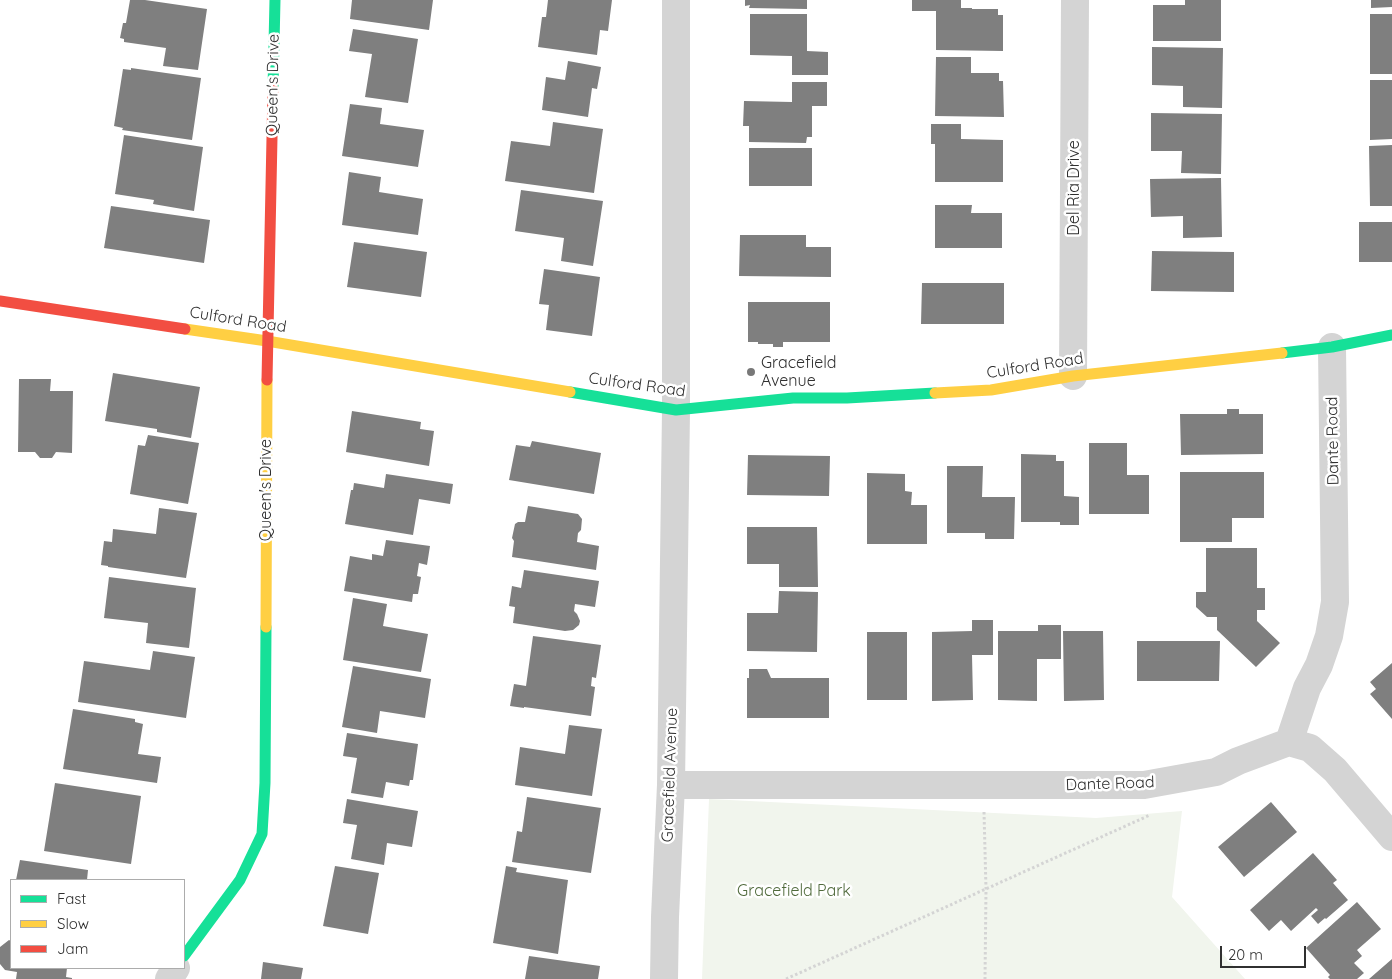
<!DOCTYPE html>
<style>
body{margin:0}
#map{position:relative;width:1392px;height:979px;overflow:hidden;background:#fff;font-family:Quicksand,sans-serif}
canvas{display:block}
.legend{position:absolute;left:10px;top:879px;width:175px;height:90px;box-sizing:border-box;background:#fff;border:1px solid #acacac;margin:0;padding:6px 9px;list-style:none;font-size:15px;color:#303030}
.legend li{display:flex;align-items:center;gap:10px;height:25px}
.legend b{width:25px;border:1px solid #acacac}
.scale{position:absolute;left:1220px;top:946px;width:86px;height:22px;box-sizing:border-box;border:2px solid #303030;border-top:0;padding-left:6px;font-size:15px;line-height:18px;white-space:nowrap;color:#303030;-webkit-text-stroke:4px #fff;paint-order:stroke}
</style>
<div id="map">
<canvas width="1392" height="979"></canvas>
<ul class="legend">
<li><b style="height:6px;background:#16e098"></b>Fast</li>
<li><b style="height:6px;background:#ffcf43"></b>Slow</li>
<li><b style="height:6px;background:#f24e42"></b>Jam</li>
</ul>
<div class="scale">20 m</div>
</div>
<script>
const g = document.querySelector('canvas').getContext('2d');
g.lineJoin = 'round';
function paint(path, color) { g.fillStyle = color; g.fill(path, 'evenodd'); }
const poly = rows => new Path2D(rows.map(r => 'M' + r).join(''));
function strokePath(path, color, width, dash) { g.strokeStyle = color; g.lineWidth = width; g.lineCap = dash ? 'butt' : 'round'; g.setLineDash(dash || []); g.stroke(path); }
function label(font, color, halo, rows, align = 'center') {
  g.font = font + ' Quicksand,sans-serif'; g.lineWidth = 5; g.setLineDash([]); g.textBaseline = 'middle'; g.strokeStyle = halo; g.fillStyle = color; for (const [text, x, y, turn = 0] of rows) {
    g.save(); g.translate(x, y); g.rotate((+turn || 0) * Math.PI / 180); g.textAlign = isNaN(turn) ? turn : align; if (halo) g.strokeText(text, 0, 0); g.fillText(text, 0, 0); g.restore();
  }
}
const green = poly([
 [709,799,1096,818,1182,811,1172,897,1245,979,702,979]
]);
const building = poly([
 [130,0,145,0,207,9,198,70,163,66,166,48,124,42,124,39,120,38,123,23,126,23],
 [352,0,433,0,429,30,350,19],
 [548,0,612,0,608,31,600,30,597,55,538,47,542,17,546,17],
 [745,0,807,0,807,9,749,8,750,5,745,6],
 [912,0,961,0,961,8,972,8,972,9,998,9,998,15,1003,15,1003,51,936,50,936,11,912,11],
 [1185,0,1221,0,1221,41,1153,41,1153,5,1185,5],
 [1371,0,1392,0,1392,7,1371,8],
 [750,14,807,14,807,51,828,52,828,75,792,75,792,56,750,55],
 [1370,14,1392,14,1392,74,1370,74],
 [353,29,418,39,408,103,365,97,372,54,349,51],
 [1152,47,1223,48,1222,108,1183,107,1183,86,1152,85],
 [936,57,971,57,971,73,999,73,999,81,1003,81,1004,117,935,116],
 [568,61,601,67,597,89,592,88,588,117,542,110,546,77,565,80],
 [131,68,201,78,192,140,122,130,123,128,114,126,123,69,131,70],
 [1370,80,1392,80,1392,139,1370,140],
 [792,82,827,82,827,106,812,106,812,137,807,137,806,143,749,142,749,126,743,126,744,101,792,102],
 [350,104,382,108,380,124,424,130,418,167,342,156],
 [1151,113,1222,114,1221,174,1181,173,1182,151,1151,151],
 [553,122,603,129,594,193,505,181,511,141,550,146],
 [931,124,961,124,961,139,1003,140,1003,182,935,182,935,144,931,144],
 [124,135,203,147,194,211,153,204,154,200,115,194],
 [1392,145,1392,206,1370,206,1369,146],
 [749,148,812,148,812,186,749,186],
 [349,172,381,177,379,192,423,199,418,235,342,225],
 [1221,178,1222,237,1183,238,1183,216,1151,217,1150,179],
 [521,190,603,201,593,266,561,261,564,238,515,231],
 [935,205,972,205,971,213,1002,213,1002,248,935,248],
 [111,206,210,220,204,263,104,248],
 [1359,222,1392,222,1392,262,1359,262],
 [740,235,806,235,806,247,831,247,831,277,739,276],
 [354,242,427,252,421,297,347,287],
 [1152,251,1234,252,1234,292,1151,291],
 [544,269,600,277,592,336,546,330,549,305,539,304],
 [922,283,1004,283,1004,324,921,324],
 [748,302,830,302,830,342,783,342,783,347,773,347,773,344,758,344,758,342,748,342],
 [113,373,200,387,191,438,157,432,157,429,105,421],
 [19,379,51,379,50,391,73,391,72,453,56,452,52,458,40,458,35,452,18,452],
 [1227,409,1239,409,1239,414,1263,414,1263,454,1181,455,1180,414,1227,414],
 [352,411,421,422,420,429,434,431,429,466,346,452],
 [148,435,199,443,188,504,130,494,138,445,145,446],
 [532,441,601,453,594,494,509,480,516,445,530,447],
 [1089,443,1127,443,1127,475,1149,475,1149,514,1089,514],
 [1021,454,1056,455,1056,461,1064,461,1064,496,1079,497,1079,525,1060,525,1060,522,1021,522],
 [748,455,830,456,829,496,747,495],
 [947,466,983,466,982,497,1015,497,1014,539,985,539,985,533,947,533],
 [1180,472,1264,472,1264,518,1232,518,1232,542,1180,542],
 [867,473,905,474,905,491,912,492,911,505,927,505,927,544,867,544],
 [386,474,453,484,450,504,419,499,413,535,345,524,351,490,353,490,354,483,384,488],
 [528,506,578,514,582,519,581,530,578,533,577,542,599,546,596,570,512,557,514,541,512,538,515,524,518,522,525,522],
 [159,508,197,513,186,578,108,567,108,566,101,565,104,541,112,542,113,529,156,534],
 [747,527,817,527,818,587,779,587,779,564,747,564],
 [386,540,430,546,427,565,419,563,417,576,421,577,418,594,413,594,412,602,344,591,350,556,372,560,372,554,383,556],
 [1206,548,1257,548,1257,588,1265,588,1265,610,1257,610,1257,621,1280,643,1256,667,1217,630,1217,617,1207,617,1196,607,1196,592,1206,592],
 [524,570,599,581,595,607,575,604,574,611,577,614,580,621,579,625,573,630,565,631,513,623,515,607,509,606,512,586,521,588],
 [109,577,196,588,189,648,146,643,148,623,104,618],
 [779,591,818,592,817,652,747,651,747,613,778,613],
 [353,598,387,604,383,626,428,634,421,672,343,660],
 [972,620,993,620,993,655,972,655,973,700,932,701,932,632,972,631],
 [1038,625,1061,625,1061,659,1037,659,1037,701,998,700,998,631,1038,631],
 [1063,631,1103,631,1104,700,1064,701],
 [867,632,907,632,907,700,867,700],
 [533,636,601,645,596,678,592,677,591,686,595,687,591,716,524,707,524,708,510,706,514,684,526,686],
 [1137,641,1220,641,1219,681,1137,681],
 [153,651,195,657,186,718,78,702,84,661,150,670],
 [1392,663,1392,719,1370,694,1376,689,1370,682],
 [353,666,431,679,425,718,380,711,377,733,342,727],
 [749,669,767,669,771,678,829,678,829,718,747,718,747,678,749,678],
 [73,709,135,719,135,722,143,724,138,754,161,757,157,783,63,769],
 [569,725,602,729,592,796,515,785,520,747,565,754],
 [347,733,418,744,413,780,410,780,409,786,386,782,383,798,351,793,357,758,343,756],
 [55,783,141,796,131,864,44,851],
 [527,797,601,808,591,873,512,862,517,831,522,832],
 [347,799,418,811,412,847,387,843,384,865,351,859,357,825,343,823],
 [1271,802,1297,832,1244,877,1218,847],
 [1313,853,1337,880,1333,883,1348,900,1326,919,1325,918,1318,924,1311,916,1318,910,1316,908,1291,931,1281,920,1269,931,1250,910],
 [20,860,88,870,87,880,16,880],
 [335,866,379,873,368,934,323,926],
 [506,866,517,868,516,872,568,880,558,954,493,943],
 [1357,902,1381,929,1357,950,1362,956,1354,963,1364,973,1357,979,1330,979,1328,977,1330,975,1306,948],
 [9,940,11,941,11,968,67,968,66,977,72,978,72,979,16,979,17,972,5,970,0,964,0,947],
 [529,956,600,966,598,979,525,979],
 [1392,959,1392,979,1369,979],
 [263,962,303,968,301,979,261,979]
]);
const path = poly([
 [984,812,986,889,985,979],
 [786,979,1150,815]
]);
const street = poly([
 [1073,376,1075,0],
 [1289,742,1307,688,1319,665,1329,636,1335,602,1332,347],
 [1289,742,1310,748,1335,770,1392,837],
 [671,785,1144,785,1216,772,1238,761,1289,742],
 [169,979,176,968],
 [664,979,665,917,671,785,676,410,676,0]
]);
const fast = poly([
 [273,89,275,0],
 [1282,353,1332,347,1392,335],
 [570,392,676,410,793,398,847,398,935,393],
 [184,956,240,880,262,834,265,783,266,627]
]);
const slow = poly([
 [185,329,267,341,570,392],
 [935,393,991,390,1073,376,1282,353],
 [266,627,267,380]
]);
const jam = poly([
 [0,301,185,329],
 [267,380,273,89]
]);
const markers = [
 [751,372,5,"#787878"]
];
const streetNames = [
 ["Queen's Drive",273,85,-89],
 ["Del Ria Drive",1074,188,-90],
 ["Culford Road",238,320,9],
 ["Culford Road",1035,366,-9],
 ["Culford Road",637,385,8],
 ["Dante Road",1333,441,-91],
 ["Queen's Drive",266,490,-90],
 ["Gracefield Avenue",670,775,-88],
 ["Dante Road",1110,784,-2]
];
const poiNames = [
 ["Gracefield",761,363],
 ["Avenue",761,381]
];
const parkNames = [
 ["Gracefield Park",794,891]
];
paint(green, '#f1f5ed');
paint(building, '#7f7f7f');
strokePath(path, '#d4d4d4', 3, [2.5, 2.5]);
strokePath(street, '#d4d4d4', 28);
strokePath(fast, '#16e098', 11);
strokePath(slow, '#ffcf43', 11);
strokePath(jam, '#f24e42', 11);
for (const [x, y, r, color] of markers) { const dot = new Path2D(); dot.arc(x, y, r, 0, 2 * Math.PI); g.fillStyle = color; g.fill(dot); strokePath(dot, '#fff', 2); }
label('16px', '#303030', '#fff', streetNames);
label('16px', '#303030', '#fff', poiNames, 'left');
label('16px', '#516b3d', '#fff', parkNames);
</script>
